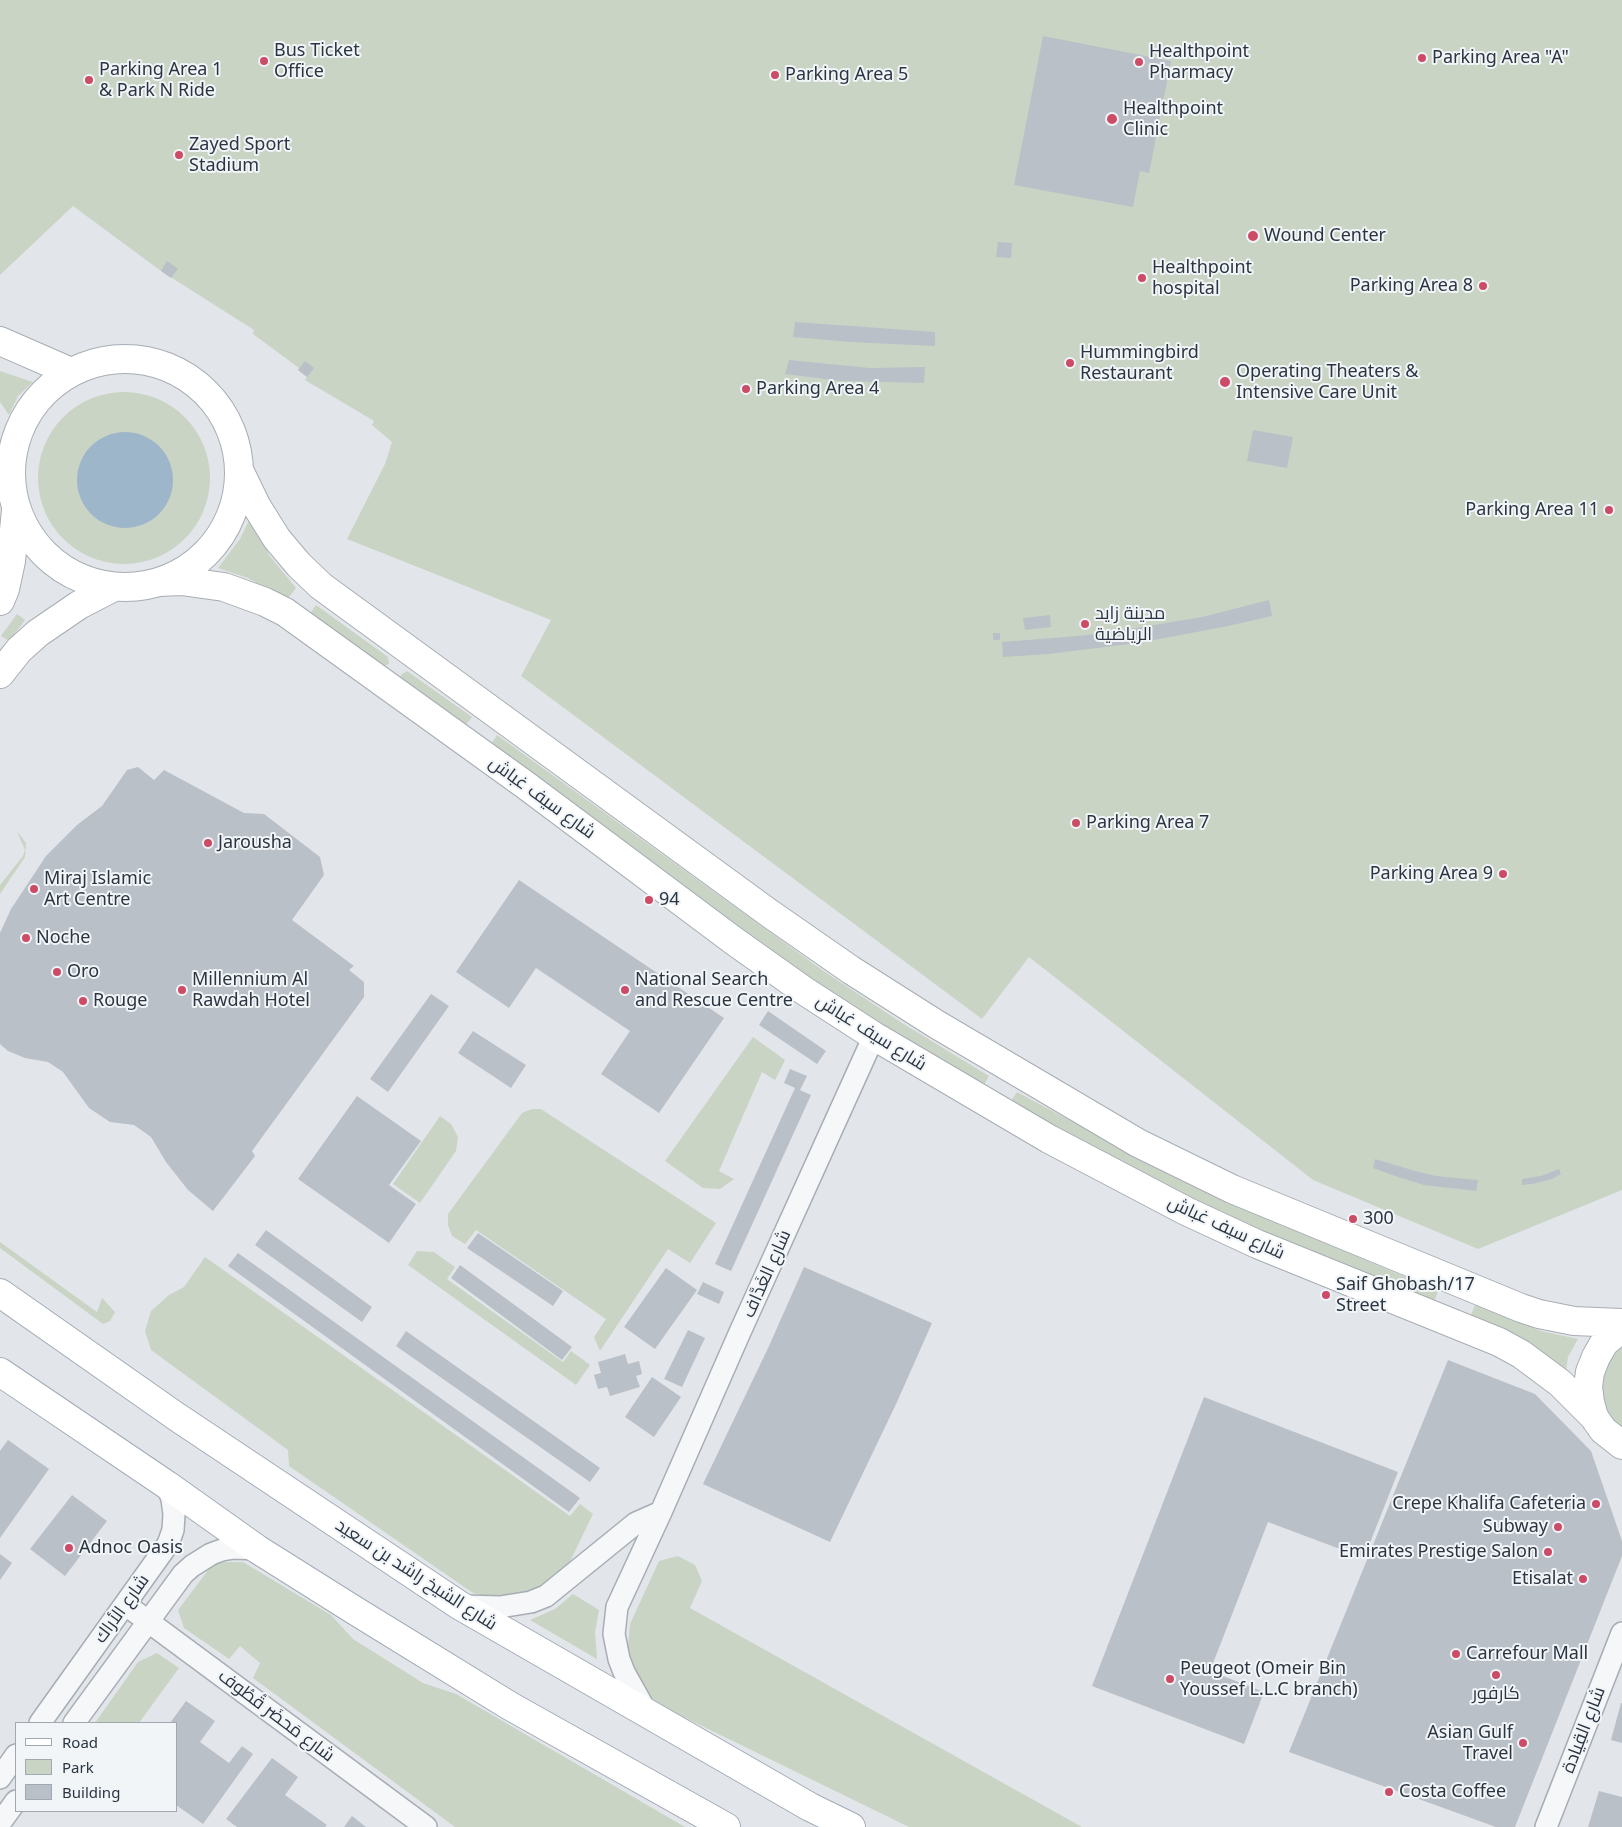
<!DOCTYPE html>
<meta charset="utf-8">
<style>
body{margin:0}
#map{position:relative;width:1622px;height:1827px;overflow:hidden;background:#e2e6ea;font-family:"Noto Sans",sans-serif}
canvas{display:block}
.legend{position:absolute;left:15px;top:1722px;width:162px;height:90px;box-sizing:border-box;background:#f2f5f8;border:1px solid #a2a8af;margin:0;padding:6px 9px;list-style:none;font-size:15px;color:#2b3542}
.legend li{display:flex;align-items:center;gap:10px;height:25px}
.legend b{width:25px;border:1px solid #a2a8af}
</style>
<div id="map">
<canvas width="1622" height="1827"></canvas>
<ul class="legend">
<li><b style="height:6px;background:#fff"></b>Road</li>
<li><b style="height:14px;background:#c9d4c4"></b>Park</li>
<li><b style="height:14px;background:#bac0c7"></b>Building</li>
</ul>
</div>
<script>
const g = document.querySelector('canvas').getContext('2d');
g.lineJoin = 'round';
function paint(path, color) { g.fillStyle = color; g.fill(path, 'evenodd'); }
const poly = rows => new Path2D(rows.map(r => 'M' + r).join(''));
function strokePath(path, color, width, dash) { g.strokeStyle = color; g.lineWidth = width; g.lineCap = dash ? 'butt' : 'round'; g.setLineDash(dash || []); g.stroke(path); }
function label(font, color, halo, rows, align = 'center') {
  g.font = font + ' "Noto Sans",Cairo,sans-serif'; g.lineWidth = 4; g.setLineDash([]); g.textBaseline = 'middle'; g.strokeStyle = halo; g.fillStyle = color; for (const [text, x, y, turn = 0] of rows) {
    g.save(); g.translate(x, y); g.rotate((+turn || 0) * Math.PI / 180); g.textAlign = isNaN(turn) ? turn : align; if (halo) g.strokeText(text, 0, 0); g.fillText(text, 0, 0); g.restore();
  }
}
const green = poly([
 [0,0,1622,0,1622,1190,1478,1249,1313,1180,1029,957,982,1019,521,676,551,620,347,539,385,464,392,442,372,425,374,421,305,380,307,377,298,370,299,368,253,334,254,330,161,271,73,206,0,275],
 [0,371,33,382,18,396,9,415,0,402],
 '38 478a86 86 0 1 1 172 0a86 86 0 1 1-172 0Z',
 [251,516,269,555,296,588,286,601,248,578,218,568,240,539],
 [316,605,388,657,389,664,382,667,309,615],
 [17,614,25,620,9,641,1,636],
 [407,671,472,717,464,727,400,678,401,675],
 [497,735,825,972,902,1023,989,1076,983,1087,881,1025,801,971,575,809,490,746],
 [17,831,26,843,25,857,0,894,0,885,23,856,25,850],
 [753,1037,785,1060,775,1080,762,1072,719,1171,734,1179,720,1189,703,1188,665,1161],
 [1017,1092,1151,1164,1234,1204,1438,1291,1434,1303,1266,1233,1173,1189,1009,1104],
 [532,1109,541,1109,716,1223,690,1263,668,1249,600,1351,594,1337,606,1319,476,1230,465,1244,452,1236,448,1225,448,1214,522,1113],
 [440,1116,451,1124,458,1137,456,1151,420,1203,393,1184],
 [0,1242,97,1312,102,1298,115,1312,110,1321,103,1324,0,1248],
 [417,1251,434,1252,455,1267,447,1279,563,1362,571,1351,590,1365,576,1385,408,1265],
 [205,1257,570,1516,580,1504,593,1514,564,1574,527,1595,499,1599,473,1593,289,1466,288,1450,151,1350,145,1331,151,1311,169,1295,184,1287],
 [1475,1305,1541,1331,1578,1339,1568,1357,1566,1371,1538,1350,1469,1320],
 [1622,1346,1622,1431,1610,1417,1604,1403,1602,1387,1605,1372,1611,1358],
 [678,1556,695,1565,702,1581,690,1608,1082,1827,909,1827,657,1704,637,1681,627,1657,630,1624,659,1561],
 [225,1562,243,1562,331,1615,353,1639,423,1683,456,1694,685,1827,455,1827,253,1678,260,1663,240,1646,229,1659,184,1628,178,1610,212,1565],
 [573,1594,599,1610,595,1632,597,1659,530,1620,555,1609],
 [157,1653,179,1668,139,1723,95,1723,138,1662]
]);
const water = poly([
 '77 480a48 48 0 1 1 96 0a48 48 0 1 1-96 0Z'
]);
const building = poly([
 [1043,36,1171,61,1149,173,1140,171,1133,207,1014,185],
 [264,54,271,61,264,67,257,61],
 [998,242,1012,243,1011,258,996,257],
 [167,261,178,269,171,278,161,271],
 [795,322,935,332,935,346,850,342,793,337],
 [789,360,870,368,925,367,924,383,841,381,785,374],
 [305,361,314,368,307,377,298,370],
 [1253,430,1293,437,1287,468,1247,461],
 [1269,600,1272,616,1228,626,1138,643,1048,654,1003,657,1002,642,1078,636,1119,631,1202,617],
 [1050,615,1051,627,1025,630,1023,618],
 [993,633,1000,633,1000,640,993,640],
 [138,767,154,780,164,770,244,813,264,814,320,857,324,875,292,920,354,966,349,970,364,982,364,997,252,1151,255,1156,213,1211,188,1190,166,1162,151,1137,134,1125,110,1122,89,1108,63,1072,48,1062,25,1058,8,1051,0,1044,0,933,11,909,46,856,77,825,102,806,127,770],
 [519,880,724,1018,659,1113,601,1074,630,1031,536,968,509,1008,456,972],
 [431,994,449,1006,388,1092,370,1079],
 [768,1011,826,1051,817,1064,759,1025],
 [473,1031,526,1065,511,1088,458,1053],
 [790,1069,807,1076,800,1090,811,1095,731,1271,715,1264,795,1088,784,1083],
 [357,1096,421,1141,389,1185,416,1204,389,1243,298,1179],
 [1375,1159,1415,1171,1436,1176,1478,1180,1476,1191,1424,1185,1398,1177,1373,1168],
 [1559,1169,1561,1174,1552,1179,1532,1184,1522,1185,1522,1179,1541,1176],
 [266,1230,372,1307,362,1322,255,1245],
 [478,1233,563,1291,553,1306,467,1248],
 [238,1253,580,1498,569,1512,228,1266],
 [460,1265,572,1347,562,1360,451,1278],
 [804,1267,932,1323,897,1402,830,1542,703,1484,769,1346],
 [666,1268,697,1290,655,1349,624,1327],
 [703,1282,724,1292,719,1304,697,1294],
 [688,1330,705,1338,682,1387,664,1379],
 [406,1331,600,1468,590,1482,396,1346],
 [625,1354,628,1364,639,1361,642,1374,636,1376,640,1387,610,1396,607,1387,598,1389,594,1375,601,1373,598,1362],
 [1448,1360,1535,1394,1591,1451,1622,1541,1622,1556,1515,1827,1496,1827,1289,1752],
 [652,1377,681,1397,654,1437,625,1417],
 [1204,1397,1398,1472,1364,1558,1268,1522,1210,1671,1264,1692,1244,1744,1092,1686],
 [8,1440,49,1469,0,1538,0,1451],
 [72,1495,107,1521,65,1576,30,1549],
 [0,1554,12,1563,0,1580],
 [186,1701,215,1721,200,1742,229,1763,242,1746,253,1754,203,1824,176,1805,176,1723,170,1723],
 [1621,1703,1622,1703,1622,1743,1611,1740],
 [272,1758,298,1777,285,1795,327,1825,325,1827,237,1827,226,1819],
 [1599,1791,1622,1797,1622,1827,1588,1827],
 [352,1816,366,1827,344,1827]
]);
const street = poly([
 [126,1605,426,1827],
 [463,1606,500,1607,531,1602,546,1596,636,1523,661,1512],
 [648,1715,624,1672,619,1659,614,1634,617,1607,661,1512,740,1332,874,1036],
 [40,1723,168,1544,173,1530,174,1514,172,1499,167,1485],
 [74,1723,183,1574,192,1566,211,1554,222,1550,234,1548,257,1549],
 [0,1778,16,1755],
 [0,1823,16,1801],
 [1546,1827,1622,1633]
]);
const secondary = poly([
 [0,341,71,372],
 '11 473a114 114 0 1 1 228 0a114 114 0 1 1-228 0Z',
 [241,474,257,507,277,539,299,565,321,586,769,913,851,970,936,1024,1138,1143,1232,1189,1521,1308,1539,1314,1574,1321,1622,1323],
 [159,582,181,581,224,587,265,602,285,612,524,784,734,941,803,990,874,1036,1049,1139,1186,1211,1257,1244,1499,1342,1521,1354,1560,1383,1594,1417],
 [0,601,5,589,11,561,16,510],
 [0,674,19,650,38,633,79,605,114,587],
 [1622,1328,1604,1343,1596,1357,1590,1372,1588,1387,1590,1402,1594,1417,1603,1430,1622,1445]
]);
const primary = poly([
 [0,1293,177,1417,459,1605,810,1807,851,1827],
 [0,1372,167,1485,257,1549,354,1610,510,1706,726,1827]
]);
const markers = [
 [1422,58,5,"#cc4b66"],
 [264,61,5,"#cc4b66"],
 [1139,62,5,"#cc4b66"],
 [775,75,5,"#cc4b66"],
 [89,80,5,"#cc4b66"],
 [1112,119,6,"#cc4b66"],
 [179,155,5,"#cc4b66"],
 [1253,236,6,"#cc4b66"],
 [1142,278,5,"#cc4b66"],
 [1483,286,5,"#cc4b66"],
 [1070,363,5,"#cc4b66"],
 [1225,382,6,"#cc4b66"],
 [746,389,5,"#cc4b66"],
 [1609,510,5,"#cc4b66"],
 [1085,624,5,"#cc4b66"],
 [1076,823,5,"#cc4b66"],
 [208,843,5,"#cc4b66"],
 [1503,874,5,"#cc4b66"],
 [34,889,5,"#cc4b66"],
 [649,900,5,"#cc4b66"],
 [26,938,5,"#cc4b66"],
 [57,972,5,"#cc4b66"],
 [182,990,5,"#cc4b66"],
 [625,990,5,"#cc4b66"],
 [83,1001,5,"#cc4b66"],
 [1353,1219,5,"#cc4b66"],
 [1326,1295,5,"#cc4b66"],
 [1596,1504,5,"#cc4b66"],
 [1558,1527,5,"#cc4b66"],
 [69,1548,5,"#cc4b66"],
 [1548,1552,5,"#cc4b66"],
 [1583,1579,5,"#cc4b66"],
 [1456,1654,5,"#cc4b66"],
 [1496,1675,5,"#cc4b66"],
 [1170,1679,5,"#cc4b66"],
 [1523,1743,5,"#cc4b66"],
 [1389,1792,5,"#cc4b66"]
];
const poiNames = [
 ["Bus Ticket",274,51],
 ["Office",274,72],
 ["Healthpoint",1149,52],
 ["Pharmacy",1149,73],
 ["Parking Area \"A\"",1432,58],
 ["Parking Area 1",99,70],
 ["& Park N Ride",99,91],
 ["Parking Area 5",785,75],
 ["Healthpoint",1123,109],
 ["Clinic",1123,130],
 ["Zayed Sport",189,145],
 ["Stadium",189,166],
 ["Wound Center",1264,236],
 ["Healthpoint",1152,268],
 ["hospital",1152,289],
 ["Parking Area 8",1473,286,"right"],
 ["Hummingbird",1080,353],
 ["Restaurant",1080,374],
 ["Operating Theaters &",1236,372],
 ["Intensive Care Unit",1236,393],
 ["Parking Area 4",756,389],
 ["Parking Area 11",1599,510,"right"],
 ["مدينة زايد",1095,614],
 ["الرياضية",1095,635],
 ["Parking Area 7",1086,823],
 ["Jarousha",218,843],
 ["Parking Area 9",1493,874,"right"],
 ["Miraj Islamic",44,879],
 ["Art Centre",44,900],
 ["94",659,900],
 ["Noche",36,938],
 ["Oro",67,972],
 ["Millennium Al",192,980],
 ["Rawdah Hotel",192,1001],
 ["National Search",635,980],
 ["and Rescue Centre",635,1001],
 ["Rouge",93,1001],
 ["300",1363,1219],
 ["Saif Ghobash/17",1336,1285],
 ["Street",1336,1306],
 ["Crepe Khalifa Cafeteria",1586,1504,"right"],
 ["Subway",1548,1527,"right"],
 ["Adnoc Oasis",79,1548],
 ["Emirates Prestige Salon",1538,1552,"right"],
 ["Etisalat",1573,1579,"right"],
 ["Carrefour Mall",1466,1654],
 ["Peugeot (Omeir Bin",1180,1669],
 ["Youssef L.L.C branch)",1180,1690],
 ["كارفور",1496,1694,"center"],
 ["Asian Gulf",1513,1733,"right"],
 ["Travel",1513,1754,"right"],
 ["Costa Coffee",1399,1792]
];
const streetNames = [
 ["شارع سيف غباش",542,798,36],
 ["شارع سيف غباش",871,1033,32],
 ["شارع سيف غباش",1226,1228,25],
 ["شارع الغَدَّاف",767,1274,-66],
 ["شارع الشيخ راشد بن سعيد",416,1575,33],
 ["شارع الأراك",122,1609,-54],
 ["شارع مَحضَر قُطُوف",276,1716,37],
 ["شارع القِيادة",1584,1730,-69]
];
paint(green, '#c9d4c4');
paint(water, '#9eb6ca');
paint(building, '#bac0c7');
strokePath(street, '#a7adb4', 24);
strokePath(secondary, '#a7adb4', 30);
strokePath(primary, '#a2abb6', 30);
strokePath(street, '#f5f7f9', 21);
strokePath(secondary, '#fff', 28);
strokePath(primary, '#fff', 28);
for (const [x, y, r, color] of markers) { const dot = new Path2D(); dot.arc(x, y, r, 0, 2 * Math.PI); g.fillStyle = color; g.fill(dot); strokePath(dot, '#f2f5f8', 2); }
label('18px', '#2b3542', '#f2f5f8', poiNames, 'left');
label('18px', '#2b3542', '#f2f5f8', streetNames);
</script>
